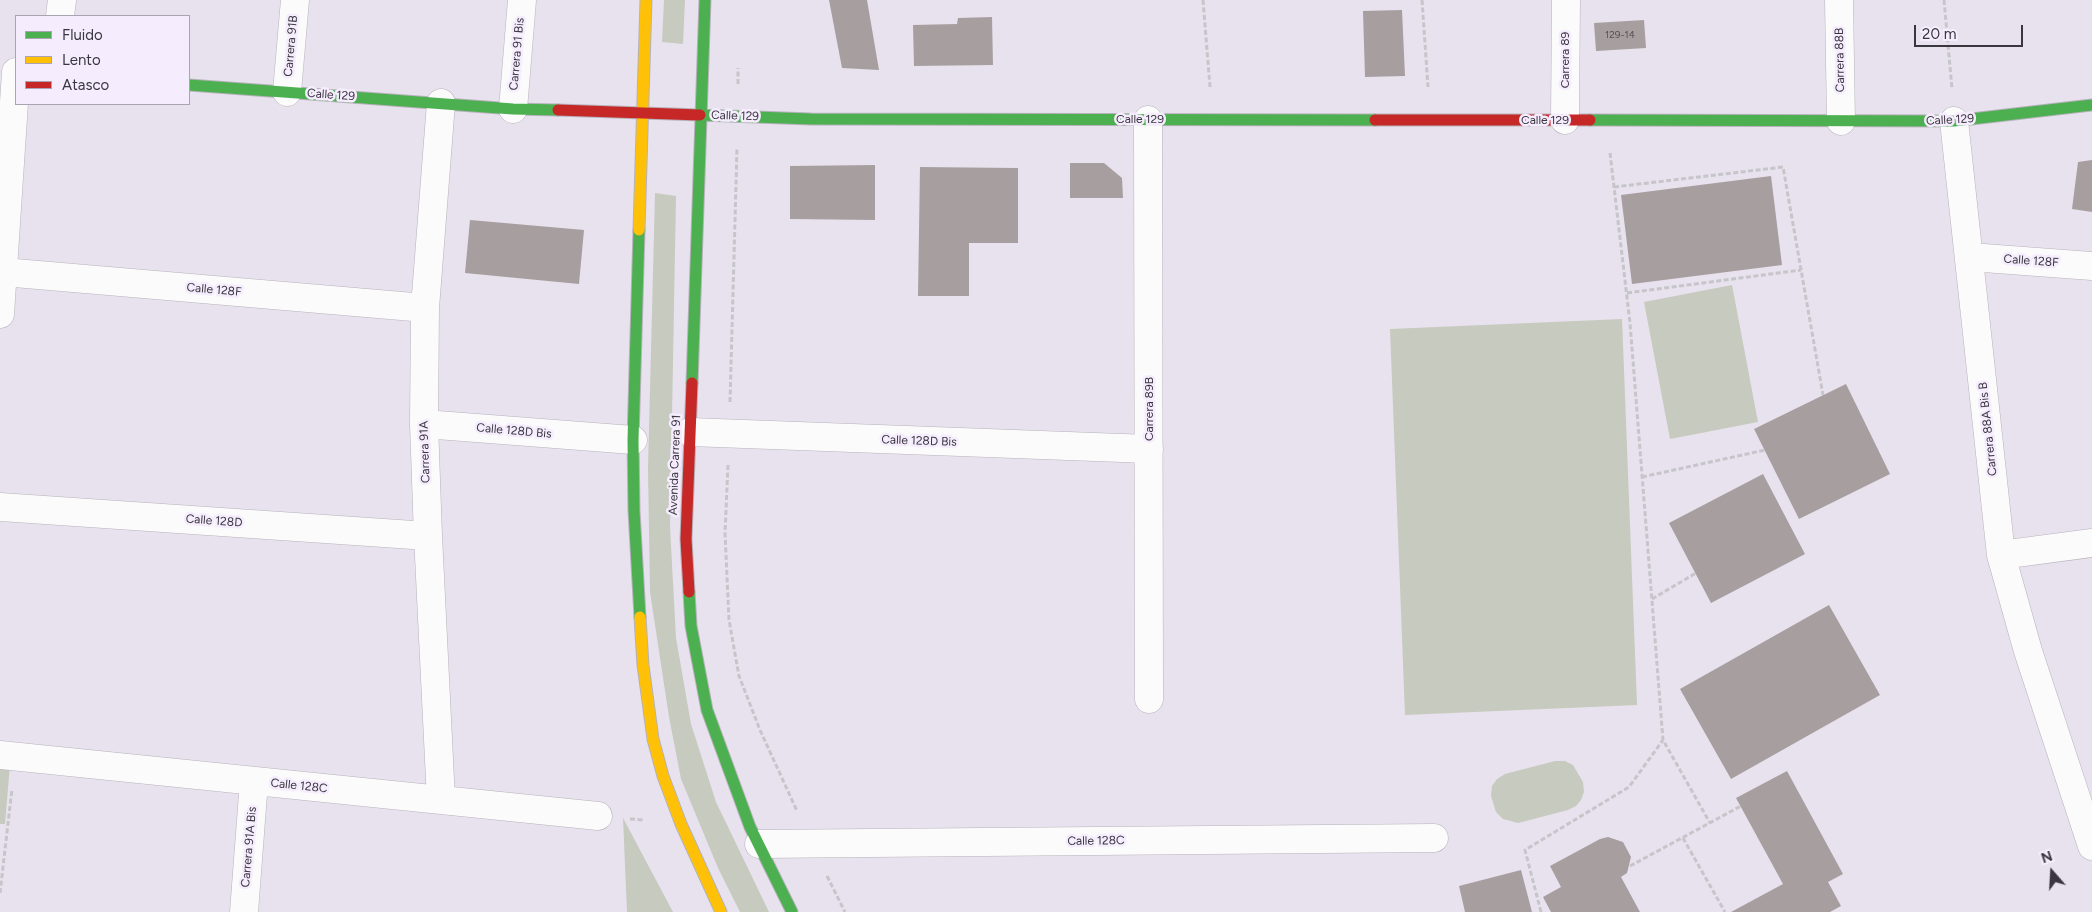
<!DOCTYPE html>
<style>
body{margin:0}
#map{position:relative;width:2092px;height:912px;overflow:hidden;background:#e8e2ee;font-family:Figtree,sans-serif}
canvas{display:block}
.legend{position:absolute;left:15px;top:15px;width:175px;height:90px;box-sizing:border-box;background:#f5ecfd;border:1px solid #aaa3b1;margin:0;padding:6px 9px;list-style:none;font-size:15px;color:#3a363f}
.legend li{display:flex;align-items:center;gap:10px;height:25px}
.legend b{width:25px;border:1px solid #aaa3b1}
.north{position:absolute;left:2027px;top:847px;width:50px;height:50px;-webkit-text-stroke:4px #f5ecfd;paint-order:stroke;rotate:341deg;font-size:14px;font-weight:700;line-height:20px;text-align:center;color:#3a363f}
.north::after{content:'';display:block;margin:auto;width:18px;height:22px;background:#3a363f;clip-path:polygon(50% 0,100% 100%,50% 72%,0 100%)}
.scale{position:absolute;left:1914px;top:25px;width:109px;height:22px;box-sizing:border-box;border:2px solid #3a363f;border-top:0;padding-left:6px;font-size:15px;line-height:18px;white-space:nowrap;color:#3a363f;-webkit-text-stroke:4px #f5ecfd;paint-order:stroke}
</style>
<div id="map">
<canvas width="2092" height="912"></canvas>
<ul class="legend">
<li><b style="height:6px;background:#4caf50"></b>Fluido</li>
<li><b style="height:6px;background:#ffc107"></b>Lento</li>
<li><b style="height:6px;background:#c62828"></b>Atasco</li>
</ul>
<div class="north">N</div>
<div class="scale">20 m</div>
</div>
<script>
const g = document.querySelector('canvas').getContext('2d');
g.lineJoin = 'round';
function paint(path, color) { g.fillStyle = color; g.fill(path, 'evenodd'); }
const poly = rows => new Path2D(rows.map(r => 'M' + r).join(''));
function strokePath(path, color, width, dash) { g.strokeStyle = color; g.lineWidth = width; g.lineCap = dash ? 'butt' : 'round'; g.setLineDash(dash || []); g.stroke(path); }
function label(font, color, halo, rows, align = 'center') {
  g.font = font + ' Figtree,sans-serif'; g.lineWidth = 5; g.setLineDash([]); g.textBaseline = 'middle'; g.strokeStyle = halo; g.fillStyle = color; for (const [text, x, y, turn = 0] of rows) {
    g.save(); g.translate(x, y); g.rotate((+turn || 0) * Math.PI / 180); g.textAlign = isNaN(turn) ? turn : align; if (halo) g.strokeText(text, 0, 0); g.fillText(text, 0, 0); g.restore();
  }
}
const green = poly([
 [664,0,685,0,683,44,662,42],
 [655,193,676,196,670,527,676,638,691,724,716,802,769,912,740,912,718,868,681,779,669,717,650,592,648,468],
 [1732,285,1758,422,1670,439,1644,302],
 [1622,319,1637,705,1405,715,1390,329],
 [1555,761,1565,761,1573,765,1583,782,1584,792,1581,800,1576,806,1568,810,1518,823,1503,819,1496,812,1491,796,1492,786,1497,779,1505,774],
 [0,764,10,765,5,824,0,824],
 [623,818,673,912,627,912]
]);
const building = poly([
 [829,0,867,0,879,70,842,68],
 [1402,10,1405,76,1365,77,1363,11],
 [992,17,993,65,914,66,913,25,957,24,958,18],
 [1644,20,1646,48,1596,51,1594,23],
 [2092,160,2092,212,2072,209,2078,162],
 [1070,163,1104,163,1122,178,1123,198,1070,198],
 [875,165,875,220,790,219,790,166],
 [920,167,1018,168,1018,243,969,243,969,296,918,296],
 [1771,176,1782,265,1632,284,1621,195],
 [470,220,584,230,579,284,465,273],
 [1846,384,1890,474,1799,519,1754,429],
 [1763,474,1805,554,1711,603,1669,523],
 [1829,605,1880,695,1731,779,1680,689],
 [1787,771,1843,874,1828,882,1841,906,1830,912,1731,912,1783,884,1736,798],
 [1608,837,1623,842,1631,857,1627,873,1621,877,1640,912,1551,912,1543,897,1561,887,1550,866,1600,839],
 [1521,870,1532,912,1465,912,1459,886]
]);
const path = poly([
 [1203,0,1210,87],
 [1422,0,1428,87],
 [1944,0,1952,89],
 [738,84,738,68],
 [1610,153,1630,323,1663,740,1710,823],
 [1614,187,1783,167,1823,395],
 [1627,293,1801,270],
 [730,402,737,148],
 [728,465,725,533,729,620,739,676,760,730,797,811],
 [1642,477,1765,450],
 [1652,599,1696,573],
 [630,819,644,820],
 [1683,838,1725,912],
 [1630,866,1741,806],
 [827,876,845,912],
 [0,893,12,789],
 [1541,912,1525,850,1629,787,1663,740]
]);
const street = poly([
 [1839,0,1841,121],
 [60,16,62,0],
 [287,92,295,0],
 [441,103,425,308,424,424,428,536,441,800],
 [513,109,522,0],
 [1148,120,1149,699],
 [1565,120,1566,0],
 [1954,121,2001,555,2028,651,2092,846],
 [1970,257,2092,266],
 [3,272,425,308],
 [0,314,16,72],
 [424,424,633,440],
 [690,432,1149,449],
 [0,507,428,536],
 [2001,555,2092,543],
 [0,755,598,816],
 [759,844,1434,838],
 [244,912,254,781]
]);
const fast = poly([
 [189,85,513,109,558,110],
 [700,115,811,119,1375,120],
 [1590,120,1954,121,2092,105],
 [639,230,633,440,634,511,640,617],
 [692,383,705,0],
 [689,592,691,626,707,710,750,827,792,912]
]);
const slow = poly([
 [639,230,646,0],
 [640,617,643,665,653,739,663,776,681,824,721,912]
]);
const jam = poly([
 [558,110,700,115],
 [1375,120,1590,120],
 [689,592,686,539,692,383]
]);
const numberNames = [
 ["129-14",1620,35]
];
const streetNames = [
 ["Carrera 91B",291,46,-85],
 ["Carrera 91 Bis",517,54,-85],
 ["Carrera 89",1565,60,-90],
 ["Carrera 88B",1840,60,-91],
 ["Calle 129",331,95,4],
 ["Calle 129",735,116,2],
 ["Calle 129",1140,119],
 ["Calle 129",1545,120],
 ["Calle 129",1950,120,-3],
 ["Calle 128F",2031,261,4],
 ["Calle 128F",214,290,5],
 ["Carrera 89B",1149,409,-90],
 ["Carrera 88A Bis B",1988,429,-96],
 ["Calle 128D Bis",514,431,5],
 ["Calle 128D Bis",919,441,2],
 ["Carrera 91A",425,452,-92],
 ["Avenida Carrera 91",675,465,-88],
 ["Calle 128D",214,521,4],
 ["Calle 128C",299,786,6],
 ["Calle 128C",1096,841,-1],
 ["Carrera 91A Bis",249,847,-85]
];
paint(green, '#c7cabe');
paint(building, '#a79e9f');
strokePath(street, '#b6b2ba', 29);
strokePath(fast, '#b6b2ba', 13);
strokePath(slow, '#b6b2ba', 13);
strokePath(jam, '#b6b2ba', 13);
strokePath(path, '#c6c5c9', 3, [5, 2.5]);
strokePath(street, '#fcfbfc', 28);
strokePath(fast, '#4caf50', 11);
strokePath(slow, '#ffc107', 11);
strokePath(jam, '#c62828', 11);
label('10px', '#555057', null, numberNames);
label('12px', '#3a363f', '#f5ecfd', streetNames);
</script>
